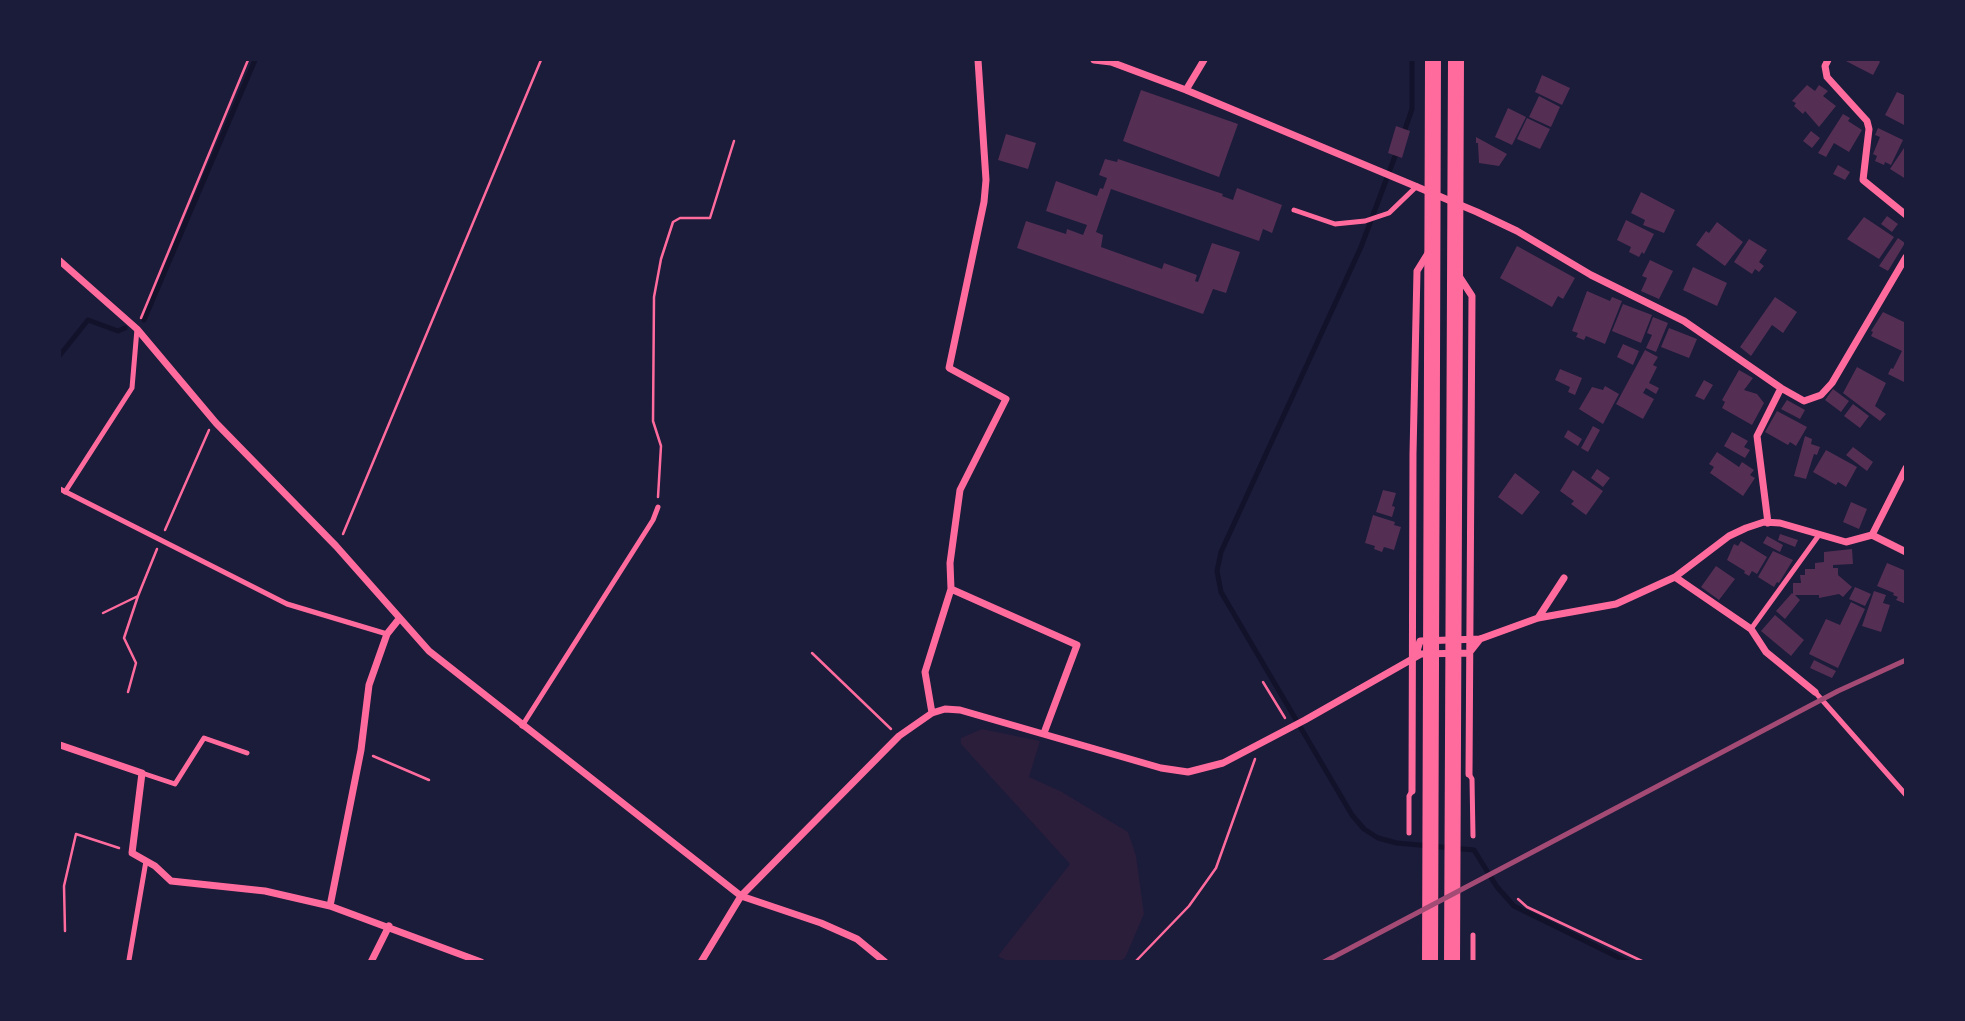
<!DOCTYPE html>
<style>
body{margin:0}
#map{position:relative;width:1965px;height:1021px;overflow:hidden;background:#1b1b3a;font-family:"Fira Sans",sans-serif}
canvas{display:block}
.frame{position:absolute;inset:0;border:61px solid #1b1b3a;pointer-events:none}
</style>
<div id="map">
<canvas width="1965" height="1021"></canvas>
<div class="frame"></div>
</div>
<script>
const g = document.querySelector('canvas').getContext('2d');
g.lineJoin = 'round';
function paint(path, color) { g.fillStyle = color; g.fill(path, 'evenodd'); }
const poly = rows => new Path2D(rows.map(r => 'M' + r).join(''));
function strokePath(path, color, width, dash) { g.strokeStyle = color; g.lineWidth = width; g.lineCap = dash ? 'butt' : 'round'; g.setLineDash(dash || []); g.stroke(path); }
const green = poly([
 [982,729,1040,741,1029,777,1062,792,1128,832,1136,856,1144,914,1125,958,1120,961,1009,962,998,956,1070,864,961,744,961,738]
]);
const stream = poly([
 [1403,135,1412,109,1412,60],
 [1397,151,1361,247,1221,552,1217,571,1221,592,1352,815,1364,829,1378,838,1397,843,1474,850,1497,887,1514,906,1628,962],
 [144,320,255,60],
 [60,355,88,320,118,331,125,328]
]);
const building = poly([
 [1844,60,1878,60,1880,62,1873,75],
 [1542,75,1570,88,1562,105,1535,92],
 [1807,85,1815,91,1819,85,1828,91,1823,96,1836,106,1819,127,1805,111,1803,114,1794,106,1796,103,1792,101],
 [1141,90,1238,124,1219,177,1123,141],
 [1897,92,1906,96,1906,126,1885,115],
 [1539,96,1560,107,1551,127,1529,117],
 [1508,108,1526,117,1512,145,1495,137],
 [1843,114,1850,118,1848,121,1862,130,1849,152,1834,143,1826,157,1818,153],
 [1527,118,1550,129,1540,149,1517,139],
 [1396,126,1410,131,1402,158,1388,153],
 [1878,128,1903,140,1891,165,1885,162,1884,165,1875,161,1877,156,1873,154,1880,137,1875,135],
 [1811,131,1820,138,1812,148,1803,141],
 [1006,134,1036,143,1028,169,998,160],
 [1476,137,1507,154,1499,166,1479,163,1478,143,1476,143],
 [1906,145,1906,179,1890,169],
 [1105,159,1117,162,1118,159,1223,194,1222,196,1233,200,1237,188,1282,205,1272,233,1263,229,1259,241,1111,189,1096,232,1103,235,1101,247,1162,269,1164,263,1197,275,1195,281,1198,282,1212,243,1240,252,1226,293,1213,289,1203,314,1017,248,1026,221,1066,234,1067,229,1083,235,1087,225,1046,211,1056,181,1097,196,1100,188,1103,189,1107,178,1099,175],
 [1838,165,1850,172,1845,180,1833,174],
 [1641,192,1675,210,1664,233,1643,225,1645,220,1631,213],
 [1887,216,1898,224,1892,232,1881,224],
 [1864,217,1894,237,1879,259,1847,239],
 [1626,220,1654,234,1644,254,1642,252,1639,257,1629,252,1631,247,1617,240],
 [1717,222,1743,242,1725,266,1696,245,1706,231,1709,233],
 [1898,238,1905,243,1888,271,1879,266],
 [1749,239,1767,250,1759,262,1764,266,1759,272,1755,269,1752,274,1734,262],
 [1517,246,1575,278,1563,299,1558,296,1552,307,1500,278],
 [1650,260,1673,271,1659,299,1641,291,1647,278,1642,276],
 [1693,267,1727,283,1717,306,1683,290],
 [1587,291,1610,301,1612,297,1622,301,1605,344,1586,336,1584,340,1576,337,1578,333,1572,331],
 [1775,297,1797,312,1783,333,1772,325,1751,356,1740,347],
 [1623,304,1652,315,1641,343,1612,331],
 [1883,312,1906,323,1906,383,1888,374,1891,368,1893,369,1902,351,1871,336,1873,332,1871,331],
 [1653,317,1668,323,1656,352,1646,348,1652,335,1647,333],
 [1669,328,1697,339,1689,358,1661,347],
 [1623,344,1639,351,1633,365,1617,357],
 [1645,350,1658,357,1653,365,1657,367,1649,383,1659,388,1656,394,1646,388,1643,393,1654,399,1643,419,1616,404],
 [1857,367,1886,383,1875,406,1886,414,1880,421,1843,393],
 [1560,369,1582,378,1575,395,1568,392,1570,387,1555,380],
 [1739,370,1753,378,1744,390,1757,394,1764,403,1752,425,1722,408,1725,402,1722,400],
 [1704,380,1713,385,1704,400,1695,396],
 [1605,386,1619,394,1603,424,1579,409,1592,387,1603,390],
 [1833,389,1849,401,1841,412,1825,400],
 [1787,400,1805,410,1800,419,1781,409],
 [1853,404,1869,416,1860,428,1844,416],
 [1777,411,1807,427,1796,446,1790,442,1788,445,1765,432],
 [1593,426,1600,430,1588,452,1581,448],
 [1568,430,1582,439,1578,446,1564,437],
 [1732,432,1748,441,1744,447,1750,450,1745,458,1724,446],
 [1805,436,1812,439,1811,444,1820,447,1817,455,1814,454,1806,479,1794,476],
 [1853,447,1873,462,1867,471,1846,455],
 [1826,450,1857,467,1846,487,1838,482,1836,485,1813,472],
 [1717,452,1739,467,1742,462,1754,470,1750,475,1755,478,1743,496,1710,473,1714,467,1709,464],
 [1597,469,1610,478,1603,487,1591,478],
 [1573,470,1603,491,1586,515,1571,504,1574,501,1560,491],
 [1515,473,1540,492,1522,515,1498,497],
 [1383,490,1396,493,1392,506,1395,507,1392,517,1376,512],
 [1851,502,1867,509,1859,529,1843,522],
 [1373,515,1395,522,1394,525,1401,527,1394,550,1384,547,1382,552,1374,549,1375,546,1365,543],
 [1780,534,1798,540,1795,547,1778,540],
 [1767,536,1783,545,1780,552,1763,543],
 [1741,541,1767,557,1757,574,1752,571,1749,576,1744,573,1745,571,1727,560,1734,544,1738,546],
 [1852,549,1853,564,1833,565,1833,568,1838,568,1838,575,1852,587,1843,597,1839,594,1819,598,1819,595,1795,595,1800,600,1785,619,1776,611,1792,593,1793,594,1793,583,1801,583,1800,575,1805,575,1805,569,1815,569,1815,563,1824,562,1824,552],
 [1773,551,1793,560,1779,583,1777,582,1774,587,1758,577],
 [1887,563,1906,571,1906,604,1896,600,1898,597,1893,595,1894,593,1877,586],
 [1716,566,1735,579,1719,600,1701,587],
 [1855,587,1871,594,1865,606,1849,599],
 [1874,591,1886,595,1883,603,1890,605,1881,632,1862,626],
 [1851,602,1865,609,1838,668,1809,654,1826,619,1840,625],
 [1775,615,1804,640,1791,656,1761,631],
 [1814,660,1836,671,1832,678,1810,668]
]);
const path = poly([
 [141,318,248,60],
 [658,497,661,446,653,421,654,297,661,259,673,222,680,218,710,218,734,141],
 [165,530,209,430],
 [343,534,541,60],
 [103,613,138,596,157,549],
 [812,653,891,729],
 [1263,682,1285,718],
 [128,692,136,663,124,638,138,596],
 [373,756,429,780],
 [1518,899,1527,907,1644,962],
 [65,931,64,886,76,834,119,848],
 [1135,962,1189,906,1216,868,1255,759]
]);
const service = poly([
 [1294,210,1335,224,1365,221,1389,213,1417,186],
 [60,489,287,604,387,634],
 [65,492,132,388,137,329],
 [1751,629,1819,535],
 [1815,692,1906,795],
 [522,726,653,520,658,507],
 [142,773,175,784,204,738,247,753],
 [1469,774,1472,779,1473,836],
 [1409,833,1409,796,1412,791],
 [129,960,146,861],
 [1473,962,1473,935]
]);
const minor = poly([
 [1094,60,1111,62,1186,90,1477,212,1517,231,1591,275,1684,321,1781,388,1804,401,1821,395,1832,383,1906,257],
 [1828,60,1825,66,1827,77,1867,121,1869,129,1863,180,1906,215],
 [1186,90,1204,60],
 [60,261,137,329,216,423,336,546,429,651,741,896,821,923,857,939,885,962],
 [1457,273,1472,296,1469,774],
 [1768,523,1757,436,1781,388],
 [1872,535,1906,468],
 [1675,577,1751,629,1766,652,1815,692],
 [951,589,1077,645,1044,733],
 [1538,618,1564,578],
 [1417,651,1420,641,1480,639,1538,618,1616,604,1675,577,1729,536,1746,528,1764,522,1780,523,1846,542,1872,535,1906,552],
 [932,713,925,672,951,589,950,563,960,490,1006,399,949,368,984,202,986,180,978,60],
 [60,745,142,773,132,853,155,866,171,881,265,891,330,906,481,962],
 [1412,791,1413,454,1417,271,1430,250],
 [330,906,361,750,369,685,387,634,399,619],
 [371,962,389,926],
 [701,962,741,896,899,736,932,713,945,709,960,710,1161,768,1188,772,1223,763,1305,720,1421,654,1469,653,1480,639]
]);
const trunk = poly([
 [1430,962,1433,60],
 [1452,962,1456,60]
]);
const rail = poly([
 [1324,962,1838,691,1906,660]
]);
paint(green, '#2a1e3b');
strokePath(stream, '#12122b', 5);
paint(building, '#542f53');
strokePath(path, '#ff6b9d', 2.5);
strokePath(service, '#ff6b9d', 5);
strokePath(minor, '#ff6b9d', 7);
strokePath(trunk, '#ff6b9d', 16);
strokePath(rail, '#a44b75', 5);
</script>
